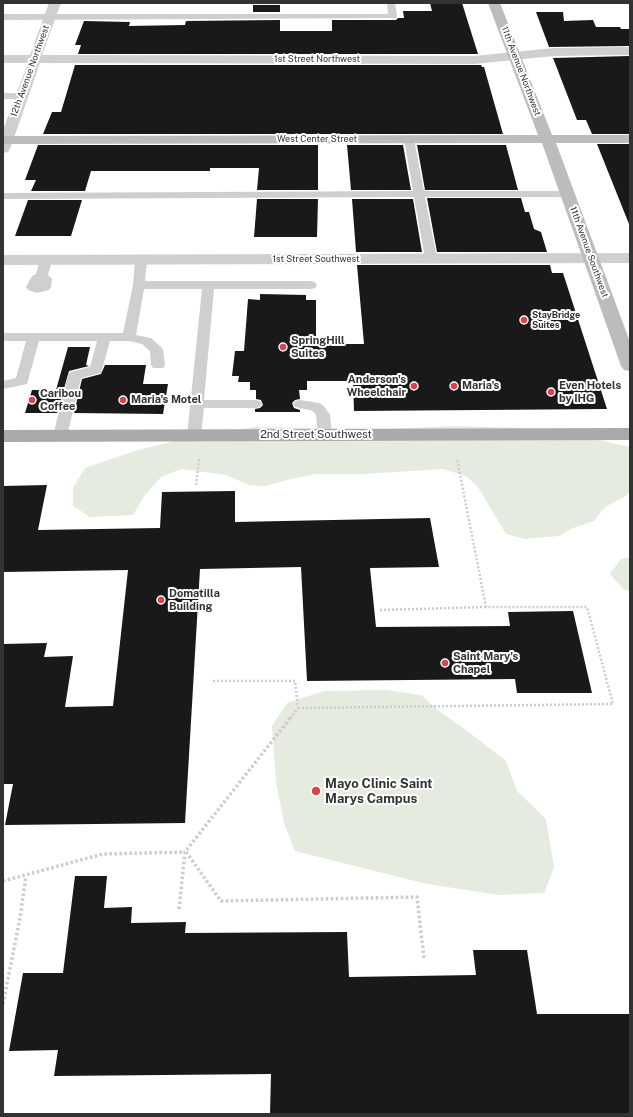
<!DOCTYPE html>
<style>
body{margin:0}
#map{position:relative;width:633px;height:1117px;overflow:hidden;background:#fff;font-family:"Public Sans",sans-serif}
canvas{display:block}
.frame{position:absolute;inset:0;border:4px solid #323232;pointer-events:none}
</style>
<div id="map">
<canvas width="633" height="1117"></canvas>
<div class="frame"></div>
</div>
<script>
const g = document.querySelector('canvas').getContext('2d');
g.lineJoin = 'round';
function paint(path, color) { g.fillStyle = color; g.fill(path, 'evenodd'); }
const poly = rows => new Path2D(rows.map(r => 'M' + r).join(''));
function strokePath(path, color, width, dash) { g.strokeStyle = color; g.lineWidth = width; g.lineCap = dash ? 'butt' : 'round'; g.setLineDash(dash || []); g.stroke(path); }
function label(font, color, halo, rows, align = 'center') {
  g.font = font + ' "Public Sans",sans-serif'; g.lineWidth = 4; g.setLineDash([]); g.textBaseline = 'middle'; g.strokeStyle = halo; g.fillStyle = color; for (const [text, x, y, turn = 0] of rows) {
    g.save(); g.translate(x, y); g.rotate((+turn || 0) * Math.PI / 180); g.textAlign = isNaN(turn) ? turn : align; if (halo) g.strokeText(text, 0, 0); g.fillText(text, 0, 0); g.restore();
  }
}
const green = poly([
 [456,426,520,428,586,437,630,447,630,491,626,496,605,507,594,521,573,528,559,536,525,539,506,534,478,487,466,476,443,469,364,474,316,474,287,480,266,486,249,485,226,475,181,469,161,477,144,496,133,515,90,517,73,506,73,488,85,468,138,450,175,441,255,427,385,429],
 [630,557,630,591,623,589,610,574,621,559],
 [386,690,421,695,439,711,470,733,506,761,517,791,546,819,554,867,544,893,499,895,427,884,295,851,284,823,276,782,272,726,287,703,324,691]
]);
const building = poly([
 [430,3,462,3,478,54,78,54,81,45,75,45,84,21,130,22,129,26,185,25,186,21,280,20,280,31,332,31,332,20,396,20,398,18,404,18,403,11,432,11],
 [253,5,280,5,280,12,253,12],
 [536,12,563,12,564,21,593,20,596,27,620,27,621,29,630,29,630,46,549,47],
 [630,56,630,134,592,134,586,120,577,120,553,58],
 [75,65,481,65,482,67,484,67,503,134,43,134,52,112,61,112],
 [597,144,630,144,630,224,629,224],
 [38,145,318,145,318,190,257,190,259,168,210,168,210,171,91,171,85,191,31,191,36,180,25,180],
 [347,145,403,145,411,190,351,190],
 [417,145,506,145,518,190,425,190],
 [427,198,521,198,525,212,529,212,534,229,541,232,547,252,437,252],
 [257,199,318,199,317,237,254,237],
 [352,199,413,199,422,252,356,252],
 [28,200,82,200,71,236,15,236],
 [357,265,550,265,552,273,563,273,607,409,354,411,353,381,307,381,307,390,299,390,300,399,295,400,292,403,294,408,300,410,300,412,255,412,255,409,260,408,263,405,261,400,256,399,256,390,250,390,250,382,238,382,239,376,232,376,235,351,244,351,248,299,260,300,260,294,306,295,306,300,316,300,316,344,364,344],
 [68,347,90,347,86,365,89,366,69,371,57,413,25,413,32,390,56,390],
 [105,365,146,365,143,384,168,384,163,414,74,413,82,379,101,374],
 [47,485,38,530,160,528,162,492,235,491,235,522,430,518,439,567,370,568,376,627,510,626,508,612,573,611,592,693,517,693,515,679,307,681,301,567,200,569,185,823,5,825,13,784,3,784,3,644,47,643,44,657,73,656,65,707,113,706,128,570,3,572,3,486],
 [75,876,107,876,104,908,132,907,131,923,186,922,185,933,347,932,349,977,476,975,473,950,527,950,537,1014,630,1014,630,1114,270,1114,271,1074,54,1076,58,1050,9,1051,23,973,63,973]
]);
const pathFar1 = poly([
 [196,485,199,459],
 [380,610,486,607],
 [213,681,295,681,298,708,290,718],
 [298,708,613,704,587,607,486,607,457,459]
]);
const path = poly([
 [186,852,221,901,417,897,424,959],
 [3,881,103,854,185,852],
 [179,909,185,852,291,717],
 [3,1004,20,918,26,876]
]);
const lane = poly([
 [387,3,395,3,397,16,396,18,3,20,3,14,388,14,387,3],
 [3,93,22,93,27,96,22,99,3,99,3,93],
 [409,136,414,139,424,191,568,191,573,194,568,197,425,197,437,258,435,260,431,262,427,260,425,258,414,197,3,199,3,193,413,191,404,139,409,136],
 [46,256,50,257,52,260,48,275,52,279,51,287,49,290,37,293,28,290,26,287,32,276,36,274,40,260,42,257,46,256],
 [141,256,145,257,147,260,145,281,311,281,315,282,317,285,315,288,311,289,214,289,204,400,255,400,260,401,262,404,260,407,255,408,204,408,201,436,199,439,194,440,189,439,187,436,202,289,144,289,136,335,151,338,161,347,163,350,165,365,163,368,153,368,151,365,150,351,142,344,129,341,110,341,101,373,81,378,67,436,65,439,60,440,55,439,53,436,68,375,70,372,90,367,97,341,39,341,27,384,3,389,3,381,16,378,26,341,3,341,3,333,123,333,133,285,135,260,137,257,141,256],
 [300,400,319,403,324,406,330,415,332,435,330,438,325,439,320,438,318,435,316,415,314,412,310,410,295,407,293,404,295,401,300,400]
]);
const street = poly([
 [49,3,61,3,42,55,474,56,554,48,630,47,630,55,554,56,474,64,40,63,10,149,8,152,3,153,3,130,28,63,3,63,3,55,30,55,49,3],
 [630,253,630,263,3,265,3,255,630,253]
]);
const secondary = poly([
 [488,3,500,3,552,135,630,135,630,143,556,143,630,342,630,371,624,370,621,366,542,143,3,144,3,136,538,135,488,3]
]);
const primary = poly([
 [630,428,630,440,3,442,3,430,630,428]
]);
const markers = [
 [524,320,4,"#da434a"],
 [283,347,4,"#da434a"],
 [414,386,4,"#da434a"],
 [454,386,4,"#da434a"],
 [551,392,4,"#da434a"],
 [32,400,4,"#da434a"],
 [123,400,4,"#da434a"],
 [161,600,4,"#da434a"],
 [445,663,4,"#da434a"],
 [316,791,5,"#da434a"]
];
const farStreetnames = [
 ["1st Street Northwest",317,59],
 ["12th Avenue Northwest",30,71,-70],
 ["11th Avenue Northwest",521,71,69],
 ["West Center Street",317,139],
 ["11th Avenue Southwest",589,252,70],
 ["1st Street Southwest",316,259]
];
const farPoinames = [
 ["StayBridge",532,315],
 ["Suites",532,325]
];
const poiNames = [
 ["SpringHill",291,341],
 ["Suites",291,354],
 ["Anderson's",406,380,"right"],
 ["Wheelchair",406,393,"right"],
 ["Maria's",462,386],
 ["Even Hotels",559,386],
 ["by IHG",559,399],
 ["Caribou",40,394],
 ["Coffee",40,407],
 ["Maria's Motel",131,400],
 ["Domatilla",169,594],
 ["Building",169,607],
 ["Saint Mary's",453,657],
 ["Chapel",453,670]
];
const streetNames = [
 ["2nd Street Southwest",316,435]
];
const nearPoinames = [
 ["Mayo Clinic Saint",325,784],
 ["Marys Campus",325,799]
];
paint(green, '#e5ebdf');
paint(building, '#191919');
strokePath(pathFar1, '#ccc', 2.5, [2, 2]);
strokePath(path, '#ccc', 3.5, [2.5, 2.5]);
paint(lane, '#cfcfcf');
paint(street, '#cfcfcf');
paint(secondary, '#bcbcbc');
paint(primary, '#aaa');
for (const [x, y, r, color] of markers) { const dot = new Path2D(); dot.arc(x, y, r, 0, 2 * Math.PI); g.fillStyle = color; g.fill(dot); strokePath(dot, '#fff', 1.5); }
label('9px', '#323232', '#fff', farStreetnames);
label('bold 9px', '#323232', '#fff', farPoinames, 'left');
label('bold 11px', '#323232', '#fff', poiNames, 'left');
label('11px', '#323232', '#fff', streetNames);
label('bold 13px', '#323232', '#fff', nearPoinames, 'left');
</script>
